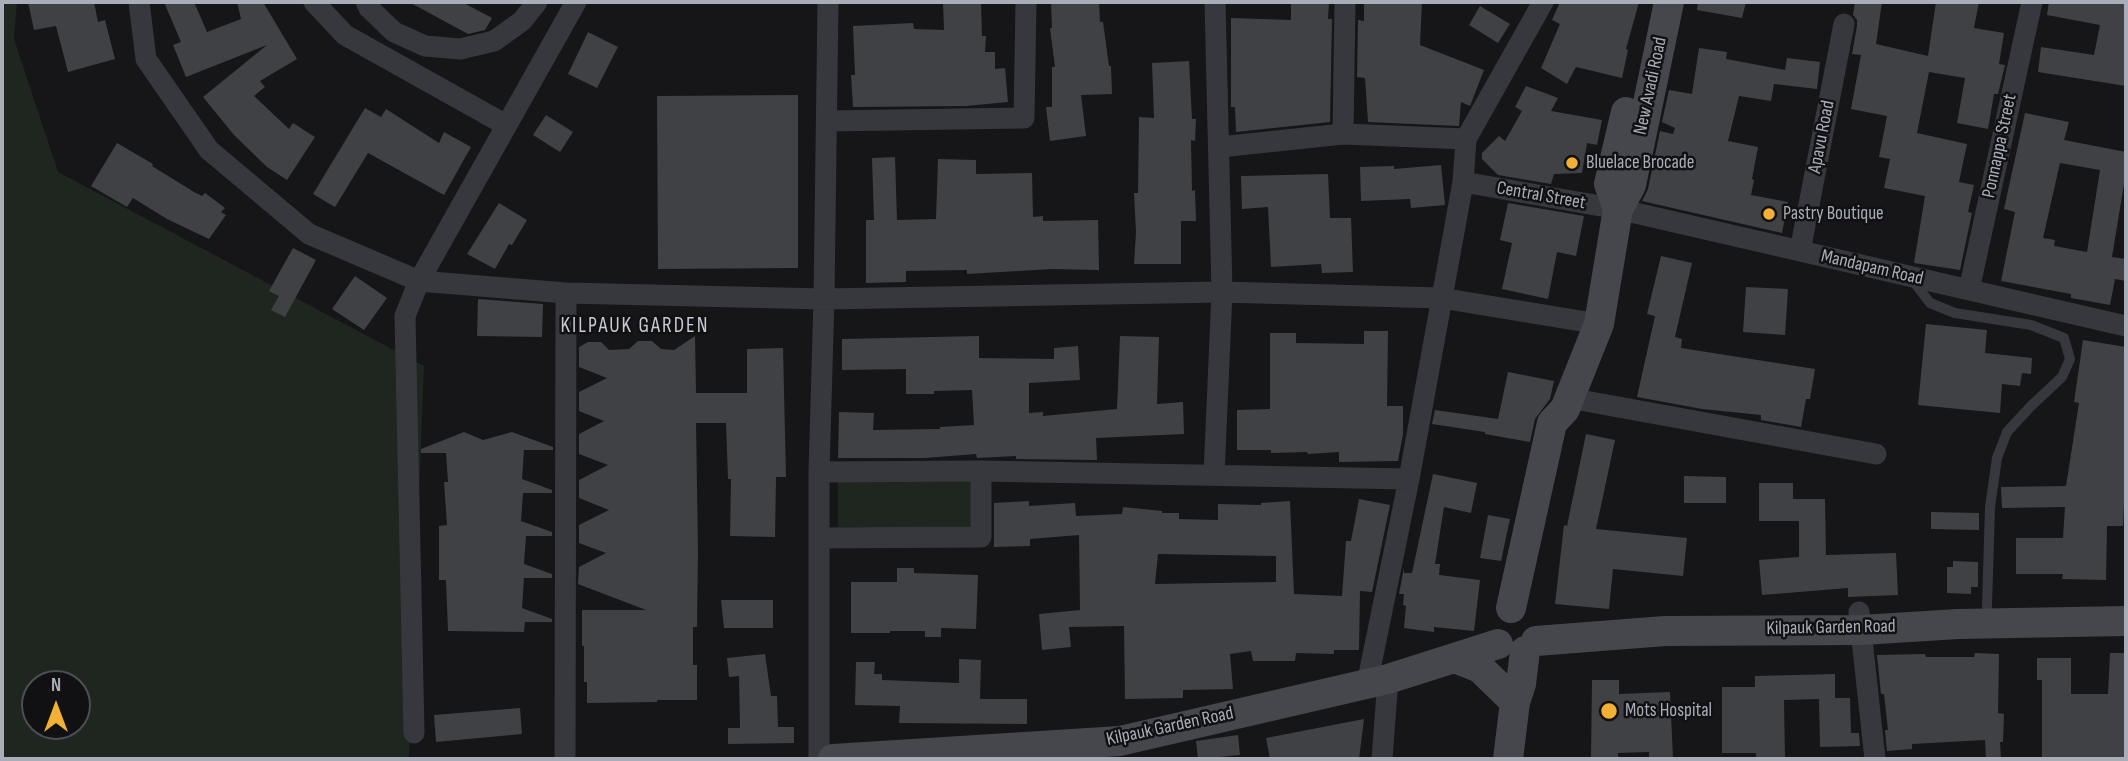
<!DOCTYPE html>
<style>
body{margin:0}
#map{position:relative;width:2128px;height:761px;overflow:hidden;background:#161618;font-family:"Sofia Sans Condensed",sans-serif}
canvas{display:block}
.frame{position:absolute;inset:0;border:4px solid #a8adb8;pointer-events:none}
.north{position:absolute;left:21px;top:670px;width:70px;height:70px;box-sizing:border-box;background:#111113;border:2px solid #4d4f55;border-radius:50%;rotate:0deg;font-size:19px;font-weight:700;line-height:28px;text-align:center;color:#a8adb8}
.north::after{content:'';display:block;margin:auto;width:24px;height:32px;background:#f2b134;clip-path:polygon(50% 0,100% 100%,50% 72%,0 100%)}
</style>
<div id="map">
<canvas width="2128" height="761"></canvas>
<div class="frame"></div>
<div class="north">N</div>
</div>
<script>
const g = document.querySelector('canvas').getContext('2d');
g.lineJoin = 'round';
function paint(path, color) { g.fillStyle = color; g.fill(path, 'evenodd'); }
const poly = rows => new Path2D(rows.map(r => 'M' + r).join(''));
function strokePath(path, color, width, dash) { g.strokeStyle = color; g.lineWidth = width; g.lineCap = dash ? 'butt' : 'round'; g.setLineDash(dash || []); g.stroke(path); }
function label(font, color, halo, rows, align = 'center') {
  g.font = font + ' "Sofia Sans Condensed",sans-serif'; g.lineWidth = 5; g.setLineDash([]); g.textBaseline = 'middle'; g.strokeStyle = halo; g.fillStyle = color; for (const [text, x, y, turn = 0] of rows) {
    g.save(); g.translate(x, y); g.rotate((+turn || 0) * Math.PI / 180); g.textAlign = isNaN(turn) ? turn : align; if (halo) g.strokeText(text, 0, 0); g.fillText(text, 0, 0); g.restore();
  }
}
const green = poly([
 [2,2,17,2,14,39,58,172,424,366,409,759,2,759],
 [35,684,77,684,77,726,35,726],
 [838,482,971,482,971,527,838,527]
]);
const building = poly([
 [28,2,94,2,98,22,105,20,115,59,68,72,56,26,34,30],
 [164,2,194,2,207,32,241,19,237,2,263,2,297,59,260,81,265,87,254,96,289,129,293,123,315,137,287,180,267,167,234,135,203,97,267,45,186,77,173,45,181,42],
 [409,2,462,2,492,18,485,30,468,34],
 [943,2,981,2,982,36,986,36,985,52,995,52,995,69,1005,68,1008,102,966,106,853,107,851,75,855,75,853,26,913,23,914,29,944,30],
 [1051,2,1099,2,1100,22,1103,22,1109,66,1111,66,1112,94,1081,95,1086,136,1050,141,1046,107,1052,107,1052,67,1055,67,1050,28,1052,28],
 [1291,2,1329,2,1328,19,1332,19,1330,122,1236,132,1235,107,1231,107,1231,18,1291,20],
 [1364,2,1422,2,1420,45,1484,70,1470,106,1461,102,1459,126,1368,122,1365,78,1357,77,1358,20,1364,21],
 [1560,2,1639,2,1626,49,1628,50,1622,78,1576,67,1567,84,1541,68,1560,24,1552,20],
 [1698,2,1746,2,1742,18,1697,10],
 [1855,2,1882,2,1876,44,1928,56,1936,2,1979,2,1974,28,2004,33,1999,64,2005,65,1998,94,1994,94,1988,129,1957,123,1965,78,1929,72,1917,133,1967,144,1959,182,1974,185,1968,212,1972,213,1960,270,1914,263,1925,196,1884,188,1890,159,1879,157,1887,116,1851,109,1861,55,1852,54,1857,26,1857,20,1853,15],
 [2049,2,2126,2,2126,86,2038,72,2041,47,2094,55,2100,25,2047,15],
 [1480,6,1510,24,1498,43,1469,25],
 [588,32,618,47,597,88,568,74],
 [1699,48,1727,52,1726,59,1785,70,1787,58,1820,62,1817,89,1774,84,1771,101,1739,96,1728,141,1758,147,1752,179,1754,180,1751,195,1788,202,1782,233,1642,201,1648,189,1660,131,1673,134,1675,128,1662,122,1669,90,1692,94],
 [1189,61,1192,119,1196,119,1195,141,1191,140,1192,191,1195,190,1196,221,1181,221,1181,264,1134,264,1136,232,1134,193,1138,193,1139,117,1154,118,1152,63],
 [1526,86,1558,98,1551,111,1602,120,1597,145,1587,143,1582,173,1554,174,1551,184,1498,175,1482,159,1482,153,1499,136,1505,141,1522,111,1515,107],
 [798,95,798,268,658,269,657,96],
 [365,108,381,117,386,109,439,143,444,132,471,147,444,195,368,153,335,207,313,194],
 [2025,113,2069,122,2064,140,2126,152,2126,185,2124,184,2112,257,2126,259,2126,281,2115,279,2110,305,2071,298,2071,294,2001,281,2015,212,2004,209],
 [2060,163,2100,170,2087,252,2054,246,2055,240,2043,238],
 [546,115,573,132,560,152,533,135],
 [117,143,153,164,152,166,194,192,202,196,205,193,225,208,221,212,226,215,209,239,167,219,133,198,127,207,91,186],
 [895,157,897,220,936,219,938,159,976,160,976,174,1032,173,1033,217,1043,216,1043,221,1098,220,1099,270,1052,269,967,274,967,270,906,271,906,282,866,283,866,220,874,220,872,158],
 [1441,165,1445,205,1411,208,1410,199,1361,201,1360,167,1394,166,1394,169],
 [1328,174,1330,218,1351,218,1353,272,1322,273,1321,264,1271,267,1268,207,1242,209,1241,176],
 [499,203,527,220,512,245,509,244,495,269,467,254],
 [1508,203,1584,216,1576,256,1557,252,1548,299,1502,289,1512,243,1500,240],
 [293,248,316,260,285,317,271,310,279,296,269,291],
 [1661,256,1692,263,1675,337,1682,339,1681,348,1815,369,1810,399,1806,399,1801,427,1761,420,1761,415,1702,409,1637,397,1655,316,1647,314],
 [355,276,387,298,364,330,332,309],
 [1746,287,1788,289,1785,335,1743,332],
 [478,299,543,304,542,337,477,336],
 [1926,324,1987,330,1985,353,2032,358,2031,374,2022,373,2020,386,2002,384,2000,413,1918,405],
 [1364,331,1388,331,1387,406,1403,406,1403,434,1398,461,1339,462,1339,452,1308,454,1307,452,1271,453,1271,450,1237,450,1237,410,1270,409,1270,333,1296,333,1296,343,1364,344],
 [695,336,696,393,747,393,747,349,783,348,786,477,776,477,775,537,730,536,731,479,728,479,726,423,696,423,698,551,697,627,693,627,693,665,697,665,697,700,657,700,657,702,587,703,587,682,584,682,584,646,582,646,582,610,646,610,578,584,579,567,606,553,579,543,579,525,609,510,579,498,579,480,608,465,579,454,579,434,604,421,579,411,579,392,607,378,579,367,579,347,588,342,601,342,609,350,629,349,638,341,652,341,661,349,674,350],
 [979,336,979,358,1054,359,1054,348,1078,346,1080,380,1029,383,1029,413,1043,412,1043,416,1117,409,1120,336,1159,337,1157,404,1183,402,1184,434,1096,438,1097,460,1016,459,1016,456,977,458,976,454,925,458,838,458,839,412,874,413,873,430,940,429,940,427,974,425,972,390,934,391,934,394,906,394,906,369,842,370,842,339],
 [2083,340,2126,347,2126,463,2123,526,2107,526,2106,580,2062,579,2063,574,2016,574,2016,538,2063,538,2065,507,2002,508,2001,487,2066,486,2079,403,2074,402],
 [1508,372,1554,381,1550,399,1535,419,1530,442,1485,434,1485,432,1432,424,1435,410,1498,419],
 [464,432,483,440,512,432,553,447,553,450,524,450,522,479,552,490,552,493,523,493,521,521,552,532,552,536,526,536,524,564,552,574,552,578,524,578,522,608,552,619,552,622,525,622,524,632,448,631,446,580,439,580,439,526,447,525,444,482,448,482,446,453,421,453,421,449],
 [1586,434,1615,440,1596,529,1687,538,1683,576,1613,569,1609,609,1555,604,1564,525,1567,526],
 [1433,474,1477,483,1471,513,1444,507,1435,564,1440,564,1439,575,1480,580,1474,631,1434,627,1434,632,1404,628,1406,606,1403,605,1404,594,1399,594,1404,568,1404,573,1412,573],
 [1684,476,1726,477,1726,503,1684,503],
 [1759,483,1793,483,1793,499,1825,499,1826,555,1896,553,1898,595,1848,597,1848,588,1762,595,1759,560,1799,557,1799,521,1759,521],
 [1359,499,1390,505,1372,592,1360,591,1359,650,1334,650,1334,654,1296,653,1295,661,1253,661,1251,651,1230,654,1233,689,1183,690,1183,698,1125,699,1124,626,1069,627,1071,647,1042,650,1039,614,1080,610,1079,535,1030,539,1030,546,994,547,994,503,1029,501,1029,506,1075,503,1076,516,1122,514,1123,507,1162,511,1162,513,1179,513,1179,519,1218,520,1218,504,1261,505,1261,503,1290,501,1294,594,1342,596,1346,541,1351,541],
 [1158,554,1276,556,1276,582,1155,584],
 [1931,512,1979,513,1979,530,1931,529],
 [1488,515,1510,519,1501,561,1480,558],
 [1953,561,1978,562,1978,587,1971,587,1971,594,1947,593,1947,567,1953,567],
 [897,568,914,568,914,573,978,575,976,629,941,628,941,637,925,637,925,631,890,631,890,633,851,633,851,582,897,582],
 [721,600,773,600,773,628,724,628],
 [1975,653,1999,654,1998,713,2004,714,2003,742,2000,742,2001,759,1986,759,1985,740,1912,744,1912,749,1887,751,1885,730,1888,730,1884,694,1881,694,1877,655,1925,654,1926,657,1974,657],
 [2110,653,2126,653,2126,759,2042,759,2042,680,2037,680,2037,658,2071,658,2071,694,2108,694],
 [765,654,771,696,777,696,778,727,794,727,794,743,728,744,728,728,740,728,739,676,729,677,727,658],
 [959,659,981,660,980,699,1027,699,1027,724,899,723,900,706,855,705,856,662,875,662,874,674,882,674,882,680,959,683],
 [1835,674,1835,698,1850,698,1851,733,1859,733,1860,746,1820,747,1819,699,1784,700,1785,759,1756,759,1756,753,1722,753,1722,687,1755,687,1755,676],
 [1592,680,1619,680,1619,694,1670,692,1673,759,1649,759,1649,752,1618,753,1618,759,1591,759],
 [520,708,522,734,436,742,434,715],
 [1364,719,1359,759,1270,759,1266,738],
 [1238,735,1240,755,1198,759,1196,741]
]);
const service = poly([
 [1911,278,1930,303,1955,313,2031,325,2064,338,2070,359,2062,377,2031,406,2007,432,1997,458,1990,507,1987,606]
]);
const minor = poly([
 [139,2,146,59,209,150,309,234,419,281,566,293,824,299,1222,292,1441,298,1599,324],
 [314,2,345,35,506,125],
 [366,2,369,8,394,32,425,46,460,49,494,41,522,21,537,2],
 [827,121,1024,118,1026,2],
 [1343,134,1345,2],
 [1220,147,1343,134,1466,139],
 [1463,182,1618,209,2126,326],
 [1800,251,1844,24],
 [1969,290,2032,2],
 [1569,398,1876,454],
 [819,472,981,471,1409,479],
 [1214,475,1222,292,1215,2],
 [819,538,981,537,981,471],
 [1859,612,1875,759],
 [1367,684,1409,479,1463,182,1466,139,1543,2],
 [414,733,405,316,419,281,576,2],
 [565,759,566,293],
 [819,759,819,472,824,299,828,2],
 [1382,759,1388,679]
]);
const secondary = poly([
 [1618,209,1609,184,1626,112],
 [1511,608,1552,423,1565,409,1599,324,1618,209,1631,185,1669,2],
 [1536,641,1665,631,1862,630,1958,624,2126,621],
 [1455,658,1480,668,1515,702],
 [833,759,1120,741,1388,679,1498,644],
 [1508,759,1515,702,1521,684,1525,651]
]);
const markers = [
 [1572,163,7,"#f2b134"],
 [1769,214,7,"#f2b134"],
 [1609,711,9,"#f2b134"]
];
const streetNames = [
 ["New Avadi Road",1651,86,-78],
 ["Apavu Road",1822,137,-79],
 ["Ponnappa Street",2000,146,-78],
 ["Central Street",1541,196,10],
 ["Mandapam Road",1872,268,13],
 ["Kilpauk Garden Road",1831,628,-1],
 ["Kilpauk Garden Road",1170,727,-12]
];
const poiNames = [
 ["Bluelace Brocade",1586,163],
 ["Pastry Boutique",1783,214],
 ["Mots Hospital",1625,711]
];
const neighbourhoodNames = [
 ["KILPAUK GARDEN",635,327]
];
paint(green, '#1e261f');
paint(building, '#404145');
strokePath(service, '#37383d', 10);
strokePath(minor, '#37383d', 21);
strokePath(secondary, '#45474d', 30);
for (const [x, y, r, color] of markers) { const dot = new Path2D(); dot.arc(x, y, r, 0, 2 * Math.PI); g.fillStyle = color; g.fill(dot); strokePath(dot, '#111113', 2.5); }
label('19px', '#a8adb8', '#111113', streetNames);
label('19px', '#a8adb8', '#111113', poiNames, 'left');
g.letterSpacing = '2px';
label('21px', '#c9ccd4', '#111113', neighbourhoodNames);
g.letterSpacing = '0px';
</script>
